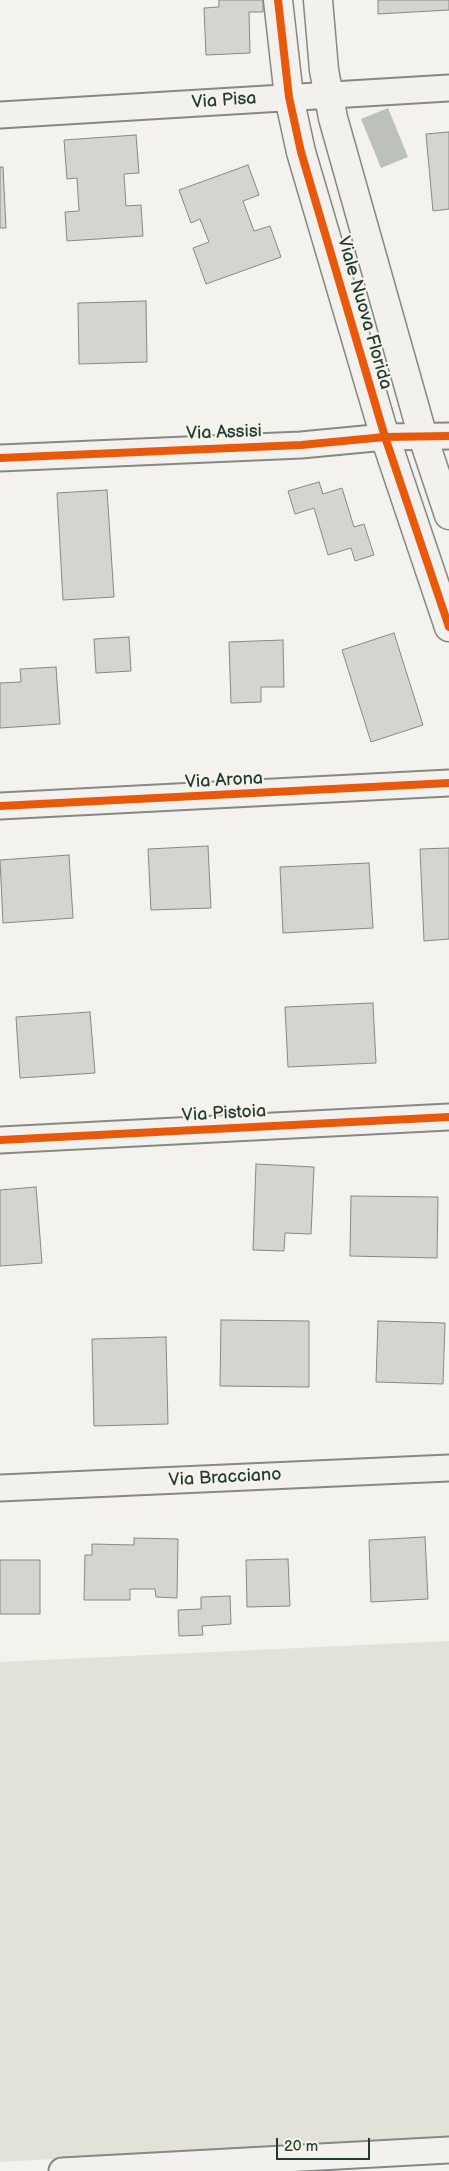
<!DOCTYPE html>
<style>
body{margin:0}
#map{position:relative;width:449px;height:2171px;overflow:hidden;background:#f4f2ec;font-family:"Balsamiq Sans",sans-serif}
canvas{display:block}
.scale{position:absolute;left:276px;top:2138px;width:94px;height:22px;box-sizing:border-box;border:2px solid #1f3d34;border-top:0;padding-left:6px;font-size:15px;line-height:18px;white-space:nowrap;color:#1f3d34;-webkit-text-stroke:4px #f7f3e8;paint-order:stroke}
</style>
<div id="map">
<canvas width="449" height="2171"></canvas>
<div class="scale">20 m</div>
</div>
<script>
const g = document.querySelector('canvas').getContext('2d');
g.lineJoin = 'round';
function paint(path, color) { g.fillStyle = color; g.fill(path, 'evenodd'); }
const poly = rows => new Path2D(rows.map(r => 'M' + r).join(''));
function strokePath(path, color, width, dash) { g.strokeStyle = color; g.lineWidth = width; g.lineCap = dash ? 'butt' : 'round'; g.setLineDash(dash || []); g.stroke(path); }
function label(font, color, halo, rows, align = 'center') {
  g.font = font + ' "Balsamiq Sans",sans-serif'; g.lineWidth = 4.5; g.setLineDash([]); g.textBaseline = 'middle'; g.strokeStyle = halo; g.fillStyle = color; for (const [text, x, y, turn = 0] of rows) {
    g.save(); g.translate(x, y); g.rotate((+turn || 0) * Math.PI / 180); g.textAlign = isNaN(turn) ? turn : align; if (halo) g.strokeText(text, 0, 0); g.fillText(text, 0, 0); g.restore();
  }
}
const green = poly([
 [449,1641,449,2137,0,2162,0,1662]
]);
const water = poly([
 [388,108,408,157,381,168,361,119]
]);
const building = poly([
 [219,0,263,0,263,12,249,12,250,53,206,55,204,8,219,7,219,0],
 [378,0,449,0,449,10,378,14,378,0],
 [449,132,449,209,433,211,426,134,449,132],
 [136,135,139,173,124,174,126,206,141,205,143,236,67,241,65,212,79,211,77,178,67,179,64,140,136,135],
 [248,165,259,195,243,201,254,231,270,226,281,257,206,284,193,248,209,242,200,219,191,223,179,190,248,165],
 [0,167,3,167,6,228,0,228,0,167],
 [146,301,147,362,79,364,78,303,146,301],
 [319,482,323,494,342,488,354,527,364,524,374,555,355,561,351,548,328,555,314,508,295,514,288,491,319,482],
 [107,490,114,597,63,600,57,493,107,490],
 [394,633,423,725,371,742,342,650,394,633],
 [129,637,131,671,96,673,94,639,129,637],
 [283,640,284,687,261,687,261,702,231,703,229,642,283,640],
 [56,667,60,724,0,728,0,683,21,682,20,669,56,667],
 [208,846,211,908,151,910,148,849,208,846],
 [449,848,449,939,424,941,420,849,449,848],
 [69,855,73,918,3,923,0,860,69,855],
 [369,863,373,928,283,933,280,867,369,863],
 [373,1003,376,1063,288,1067,285,1007,373,1003],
 [90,1012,95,1073,20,1078,16,1017,90,1012],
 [256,1164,314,1167,311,1234,285,1233,284,1251,253,1250,256,1164],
 [36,1187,42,1263,0,1266,0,1190,36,1187],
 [351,1196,438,1197,437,1258,350,1256,351,1196],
 [221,1320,309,1321,309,1387,220,1386,221,1320],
 [378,1321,445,1323,443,1384,376,1382,378,1321],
 [166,1337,168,1424,94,1426,92,1339,166,1337],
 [425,1537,428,1599,371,1602,369,1540,425,1537],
 [134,1538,178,1539,177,1598,156,1597,155,1589,130,1589,130,1600,84,1600,85,1555,92,1555,92,1544,134,1545,134,1538],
 [288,1559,290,1606,247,1607,246,1560,288,1559],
 [0,1560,40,1560,40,1614,0,1614,0,1560],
 [230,1596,231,1624,202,1626,203,1635,179,1636,178,1610,201,1609,201,1597,230,1596]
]);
const street = poly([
 [0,115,449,88],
 [0,458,301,445,385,437,449,436],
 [0,806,449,783],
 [0,1140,449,1117],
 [0,1488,449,1468],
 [62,2171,449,2150]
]);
const secondary = poly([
 [278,0,289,97,301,152,385,437,449,627],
 [318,0,324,70,333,118,423,437,449,515]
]);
const cycleway = poly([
 [278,0,289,97,301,152,385,437,449,627],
 [0,458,301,445,385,437,449,436],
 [0,806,449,783],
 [0,1140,449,1117]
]);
const streetNames = [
 ["Via Pisa",224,101,-4],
 ["Viale Nuova Florida",364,313,74],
 ["Via Assisi",224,433,-2],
 ["Via Arona",224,781,-3],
 ["Via Pistoia",224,1114,-3],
 ["Via Bracciano",225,1478,-3]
];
paint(green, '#e2e2d9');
paint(water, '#bcc2b9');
paint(building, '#d5d5d0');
strokePath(building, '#848985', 1);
strokePath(street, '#848985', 29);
strokePath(secondary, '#848985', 31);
strokePath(street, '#f2f1ed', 25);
strokePath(secondary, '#f2f1ed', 28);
strokePath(cycleway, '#e8590c', 8);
label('18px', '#1f3d34', '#f7f3e8', streetNames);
</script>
